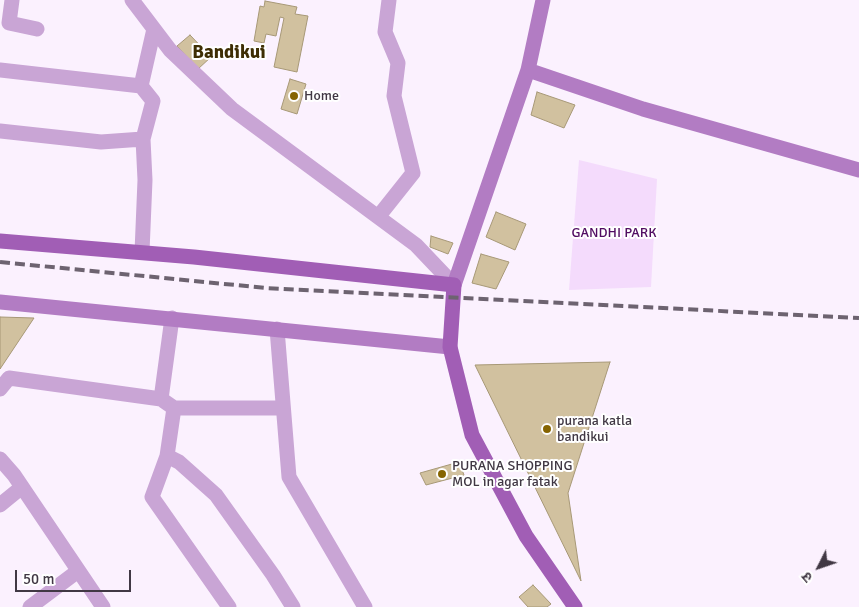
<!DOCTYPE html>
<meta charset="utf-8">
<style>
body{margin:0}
#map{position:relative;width:859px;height:607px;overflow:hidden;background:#fbf1fe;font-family:Signika,"Noto Sans Devanagari",sans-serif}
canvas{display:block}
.north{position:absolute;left:794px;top:542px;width:50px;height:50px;-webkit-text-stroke:4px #fff;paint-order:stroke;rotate:229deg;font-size:14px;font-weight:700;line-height:20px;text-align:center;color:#413844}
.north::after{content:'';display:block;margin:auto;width:18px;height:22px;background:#413844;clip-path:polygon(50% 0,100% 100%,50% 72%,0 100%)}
.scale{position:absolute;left:15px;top:570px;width:116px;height:22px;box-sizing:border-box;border:2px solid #413844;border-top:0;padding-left:6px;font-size:15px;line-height:18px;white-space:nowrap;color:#413844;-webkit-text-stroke:4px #fff;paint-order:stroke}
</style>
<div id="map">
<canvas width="859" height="607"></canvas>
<div class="north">उ</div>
<div class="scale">50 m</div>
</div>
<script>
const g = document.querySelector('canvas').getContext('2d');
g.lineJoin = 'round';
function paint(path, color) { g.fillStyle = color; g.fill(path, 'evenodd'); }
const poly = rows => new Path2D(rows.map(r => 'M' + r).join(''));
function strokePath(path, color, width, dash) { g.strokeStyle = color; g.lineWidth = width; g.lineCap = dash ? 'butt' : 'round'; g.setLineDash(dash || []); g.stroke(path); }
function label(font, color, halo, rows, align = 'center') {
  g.font = font + ' Signika,sans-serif'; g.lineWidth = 4; g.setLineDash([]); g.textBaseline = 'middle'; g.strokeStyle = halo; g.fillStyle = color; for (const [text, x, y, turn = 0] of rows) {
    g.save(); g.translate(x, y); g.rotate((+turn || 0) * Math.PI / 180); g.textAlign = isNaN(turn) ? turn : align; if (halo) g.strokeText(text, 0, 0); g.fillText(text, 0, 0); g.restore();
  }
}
const green = poly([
 [579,160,657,179,651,287,569,290]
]);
const building = poly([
 [265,1,297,7,295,14,308,16,297,72,274,67,284,18,280,17,276,36,266,34,264,43,254,41,260,6,264,7,265,1],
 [190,35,211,57,198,69,177,46,190,35],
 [290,79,306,84,297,114,281,109,290,79],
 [537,92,575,105,564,128,531,115,537,92],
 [496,212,526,224,515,250,486,237,496,212],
 [431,236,453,243,448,254,430,247,431,236],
 [481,254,509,262,496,289,472,283,481,254],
 [0,317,34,318,0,369,0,317],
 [610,362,568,493,581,581,475,365,610,362],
 [459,462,464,475,426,485,420,473,459,462],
 [533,585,551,604,547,607,528,607,519,597,533,585]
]);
const street = poly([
 [12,0,9,23,37,29],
 [132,0,170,50,232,109,416,245,454,285],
 [0,70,141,86],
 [0,131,101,142,143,139],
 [378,217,413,173,394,96,398,63,385,32,389,0],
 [142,252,145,180,143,139,153,101,141,86,154,29],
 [277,329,289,477,365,607],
 [0,389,9,378,161,399,174,408,283,408],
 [161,399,172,318],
 [174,408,167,456,152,497,229,607],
 [167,456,179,462,216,495,273,575,293,607],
 [0,459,14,475,103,607],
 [0,505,22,487],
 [30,607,78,571]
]);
const secondary = poly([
 [528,70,543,0],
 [454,285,528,70,643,109,859,170],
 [0,302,450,347]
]);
const primary = poly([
 [0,241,194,257,454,285,450,347,472,435,526,536,575,607]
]);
const rail = poly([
 [0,262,266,288,859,318]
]);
const markers = [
 [294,96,5,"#866400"],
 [547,429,5,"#866400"],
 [442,474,5,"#866400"]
];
const poiNames = [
 ["Home",304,96],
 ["purana katla",557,421],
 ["bandikui",557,437],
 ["PURANA SHOPPING",452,466],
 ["MOL in agar fatak",452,482]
];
const parkNames = [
 ["GANDHI PARK",614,233]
];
const districtNames = [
 ["Bandikui",229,53]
];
paint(green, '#f4dbfc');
paint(building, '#d1c19f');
strokePath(building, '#a79877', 1);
strokePath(street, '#c9a5d5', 15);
strokePath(secondary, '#b27cc3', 15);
strokePath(primary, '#a15eb5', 15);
strokePath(rail, '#6d6370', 4, [10, 5]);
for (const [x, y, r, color] of markers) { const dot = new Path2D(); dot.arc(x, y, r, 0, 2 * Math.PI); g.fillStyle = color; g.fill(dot); strokePath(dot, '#fff', 2); }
label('14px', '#413844', '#fff', poiNames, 'left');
label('14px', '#510d62', '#fff', parkNames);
label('bold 19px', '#3e2e04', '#fff', districtNames);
</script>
